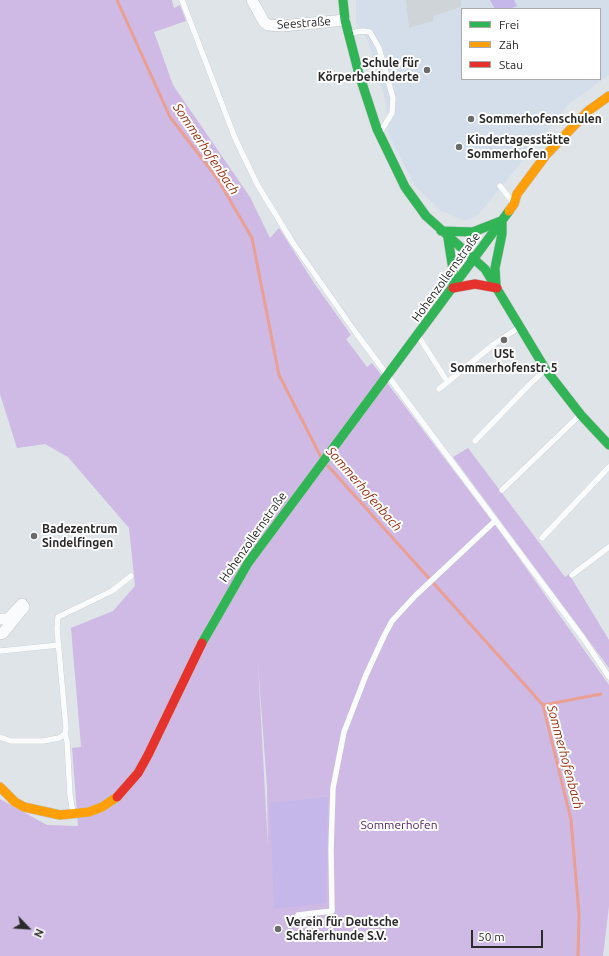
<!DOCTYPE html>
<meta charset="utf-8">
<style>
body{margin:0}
#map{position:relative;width:609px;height:956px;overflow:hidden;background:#dfe4e8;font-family:Ubuntu,sans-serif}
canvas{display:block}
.legend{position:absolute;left:461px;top:8px;width:140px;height:72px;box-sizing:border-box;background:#fff;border:1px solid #aaa;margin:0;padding:5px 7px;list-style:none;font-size:12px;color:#2a2a2a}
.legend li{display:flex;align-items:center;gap:8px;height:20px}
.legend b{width:20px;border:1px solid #aaa}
.north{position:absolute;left:8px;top:908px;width:40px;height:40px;-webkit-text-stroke:3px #fff;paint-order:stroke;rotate:115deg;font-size:11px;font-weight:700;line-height:16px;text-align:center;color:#2a2a2a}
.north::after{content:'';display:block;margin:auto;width:14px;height:18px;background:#2a2a2a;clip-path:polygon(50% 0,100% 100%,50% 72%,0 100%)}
.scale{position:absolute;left:471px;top:930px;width:72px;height:18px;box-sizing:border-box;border:2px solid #2a2a2a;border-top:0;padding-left:5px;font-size:12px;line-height:14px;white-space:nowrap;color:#2a2a2a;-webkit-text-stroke:3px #fff;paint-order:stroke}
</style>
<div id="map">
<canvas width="609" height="956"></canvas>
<ul class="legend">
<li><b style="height:5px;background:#30b455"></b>Frei</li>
<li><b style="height:5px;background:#ff9f0a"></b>Zäh</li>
<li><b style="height:5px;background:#e5322d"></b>Stau</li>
</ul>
<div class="north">N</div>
<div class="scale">50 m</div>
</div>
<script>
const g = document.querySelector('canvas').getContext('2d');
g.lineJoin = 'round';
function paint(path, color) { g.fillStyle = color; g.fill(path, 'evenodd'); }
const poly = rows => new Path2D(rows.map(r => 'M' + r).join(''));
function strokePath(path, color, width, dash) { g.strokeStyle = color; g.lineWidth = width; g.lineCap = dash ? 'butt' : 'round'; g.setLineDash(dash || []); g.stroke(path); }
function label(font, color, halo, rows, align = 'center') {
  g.font = font + ' Ubuntu,sans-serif'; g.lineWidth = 4; g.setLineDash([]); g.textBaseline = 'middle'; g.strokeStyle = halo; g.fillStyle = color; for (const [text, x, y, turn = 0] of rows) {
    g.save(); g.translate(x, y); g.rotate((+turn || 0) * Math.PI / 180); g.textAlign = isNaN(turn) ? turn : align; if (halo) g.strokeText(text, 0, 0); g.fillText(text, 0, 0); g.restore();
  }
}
const education = poly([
 [356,0,609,0,609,75,569,104,479,214,465,221,441,211,415,186,388,134,385,100,368,41,356,23],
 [462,9,600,9,600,79,462,79]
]);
const green = poly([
 [0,0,172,0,174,8,180,5,186,21,154,32,173,85,250,197,270,238,279,228,314,283,351,335,346,339,367,367,372,363,499,530,609,685,609,906,603,956,0,956,0,799,47,825,78,826,72,748,81,747,71,628,113,611,135,586,129,528,68,457,45,444,17,448,0,394],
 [258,664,267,787,268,847,258,665],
 [468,448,565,577,569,574,609,640,609,668,453,457]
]);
const pitch = poly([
 [490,0,514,0,517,6,510,9,495,9],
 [328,797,326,903,274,909,270,803]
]);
const plaza = poly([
 [406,0,461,0,461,7,433,16,433,21,409,28]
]);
const stream = poly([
 [117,0,170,117,217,178,252,238,279,375,321,457],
 [328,466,543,705,571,820,579,914,578,956],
 [543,705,601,694]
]);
const lane = poly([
 [182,0,235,138,257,184,293,243,356,333,583,638,609,677],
 [349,33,363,31,370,32,379,48,393,98,392,113,381,131],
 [500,186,512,201],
 [419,337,445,378],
 [439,389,494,344,518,328],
 [475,441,530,384,545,370],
 [502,490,580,415],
 [542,538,609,467],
 [572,575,609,547],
 [0,651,59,645],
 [65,734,67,741,70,795,73,813],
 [0,737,11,741,43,741,59,738,65,734,66,728,57,629,58,617,112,591,131,576],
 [298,915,332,911,331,849,333,788,344,732,366,675,384,636,392,621,415,596,495,521]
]);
const street = poly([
 [252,0,264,22,268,25,282,26,345,20],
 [0,619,8,619,22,604,24,607,3,633,0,634]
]);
const fast = poly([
 [343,0,345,20,359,74,377,129,405,187,426,216,485,269,546,370,581,415,609,445],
 [441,231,473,232,501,221],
 [448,238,453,270,453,288],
 [496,285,495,268,502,234,502,223],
 [202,643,248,563,509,211]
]);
const slow = poly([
 [509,211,514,204,517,194,546,155,588,111,609,96],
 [0,787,15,802,24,807,60,815,89,812,102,807,117,797]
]);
const jam = poly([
 [453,288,475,284,497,288],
 [117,797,138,773,148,755,202,643]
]);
const markers = [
 [427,70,4,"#696b6c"],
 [471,119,4,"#696b6c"],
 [459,147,4,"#696b6c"],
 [504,340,4,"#696b6c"],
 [34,536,4,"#696b6c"],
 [278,929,4,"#696b6c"]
];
const streetNames = [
 ["Seestraße",304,23,-4],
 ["Hohenzollernstraße",446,277,-54],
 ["Hohenzollernstraße",253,537,-55]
];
const poiNames = [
 ["Schule für",419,63,"right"],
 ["Körperbehinderte",419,77,"right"],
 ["Sommerhofenschulen",479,119],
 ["Kindertagesstätte",467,140],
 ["Sommerhofen",467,154],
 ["USt",504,354,"center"],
 ["Sommerhofenstr. 5",504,368,"center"],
 ["Badezentrum",42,529],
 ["Sindelfingen",42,543],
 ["Verein für Deutsche",286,922],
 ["Schäferhunde S.V.",286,936]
];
const parkNames = [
 ["Sommerhofen",399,825]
];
const waterNames = [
 ["Sommerhofenbach",206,149,56],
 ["Sommerhofenbach",364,489,49],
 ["Sommerhofenbach",565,757,75]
];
paint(education, '#d4deeb');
paint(green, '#cebae5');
paint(pitch, '#c5b7e9');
paint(plaza, '#cfd4d8');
strokePath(stream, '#ea9f93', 3);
strokePath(lane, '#c1c2c2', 6);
strokePath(street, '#c1c2c2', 12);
strokePath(fast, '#c1c2c2', 10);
strokePath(slow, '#c1c2c2', 10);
strokePath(jam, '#c1c2c2', 10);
strokePath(lane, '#fafbfc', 5.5);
strokePath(street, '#fafbfc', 11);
strokePath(fast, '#30b455', 9);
strokePath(slow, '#ff9f0a', 9);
strokePath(jam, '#e5322d', 9);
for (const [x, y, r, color] of markers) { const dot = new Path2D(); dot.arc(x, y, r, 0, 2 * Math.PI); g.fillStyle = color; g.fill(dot); strokePath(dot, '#fff', 1.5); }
label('12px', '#2a2a2a', '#fff', streetNames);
label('bold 12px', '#2a2a2a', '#fff', poiNames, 'left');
label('12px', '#4f1a67', '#fff', parkNames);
label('italic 13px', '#9b2f0d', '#fff', waterNames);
</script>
